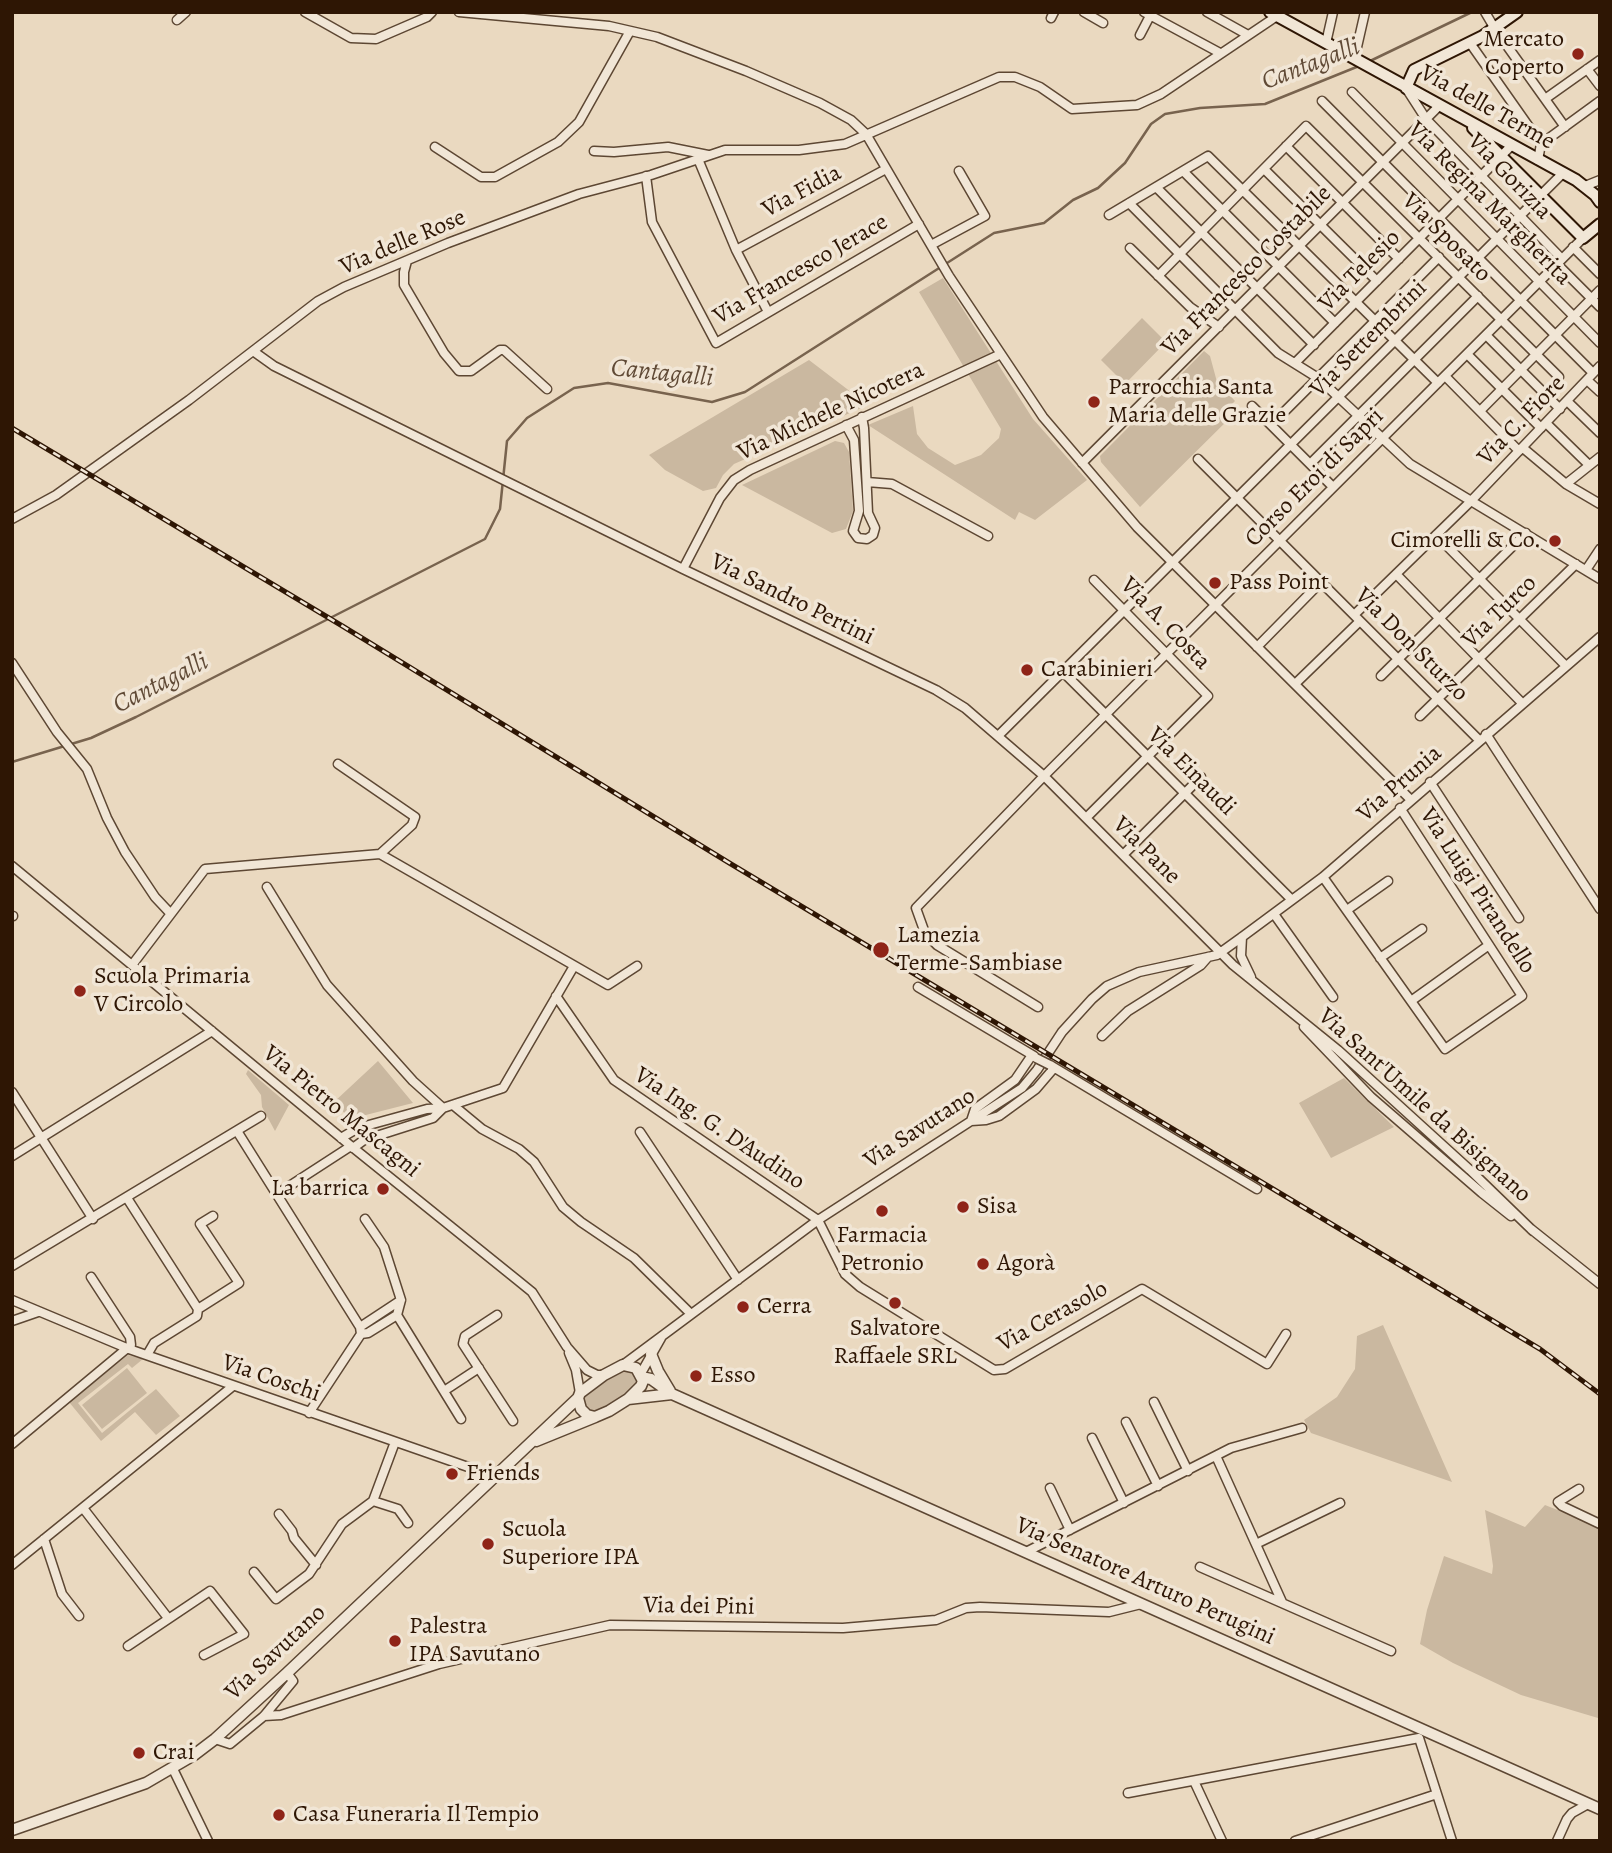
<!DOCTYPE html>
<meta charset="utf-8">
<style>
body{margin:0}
#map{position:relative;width:1612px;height:1853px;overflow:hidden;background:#ead9c0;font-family:Alegreya,serif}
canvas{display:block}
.frame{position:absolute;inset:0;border:14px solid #2e1604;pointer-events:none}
</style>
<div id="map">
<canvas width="1612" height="1853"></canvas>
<div class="frame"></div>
</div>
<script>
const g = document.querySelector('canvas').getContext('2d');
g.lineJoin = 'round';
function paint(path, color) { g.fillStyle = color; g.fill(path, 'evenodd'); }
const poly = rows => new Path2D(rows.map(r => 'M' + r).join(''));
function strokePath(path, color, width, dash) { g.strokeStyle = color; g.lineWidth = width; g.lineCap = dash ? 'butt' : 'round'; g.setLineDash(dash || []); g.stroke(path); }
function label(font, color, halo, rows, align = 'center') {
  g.font = font + ' Alegreya,serif'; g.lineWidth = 7; g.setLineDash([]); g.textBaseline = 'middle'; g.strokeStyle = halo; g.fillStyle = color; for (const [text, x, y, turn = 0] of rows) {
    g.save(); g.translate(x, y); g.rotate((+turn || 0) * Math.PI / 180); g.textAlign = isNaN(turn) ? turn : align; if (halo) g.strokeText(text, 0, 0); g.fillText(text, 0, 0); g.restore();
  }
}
const green = poly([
 [943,278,1033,419,1087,480,1035,520,1019,512,1015,520,868,425,913,406,917,434,928,448,955,465,981,455,999,438,1001,429,919,292],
 [1142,318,1166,342,1125,384,1101,360],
 [1204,351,1210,356,1217,382,1235,401,1232,404,1238,410,1140,507,1101,462,1100,456],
 [809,360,868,405,734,464,723,475,716,488,703,491,665,470,649,455],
 [835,441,844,443,849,452,853,511,846,529,832,533,742,485],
 [378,1061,413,1103,350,1119,334,1102],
 [248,1070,289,1105,275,1131,262,1107,261,1095,246,1074],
 [1344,1078,1394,1127,1331,1158,1299,1103],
 [1383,1325,1452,1482,1311,1433,1304,1420,1337,1397,1355,1369,1357,1336],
 [128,1355,143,1359,132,1368,128,1364,78,1403,102,1433,156,1389,180,1416,156,1435,135,1412,101,1441,69,1402],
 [127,1368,147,1393,102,1429,82,1405],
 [627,1371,634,1372,637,1378,637,1383,628,1394,599,1411,587,1410,583,1406,585,1395,617,1374],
 [1545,1505,1600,1527,1598,1718,1521,1695,1453,1663,1420,1644,1427,1610,1444,1556,1492,1574,1493,1566,1485,1510,1525,1527]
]);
const stream = poly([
 [1368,62,1472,12],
 [12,762,91,738,136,717,485,539,500,509,507,441,527,418,574,388,608,383,712,402,745,392,994,233,1044,223,1073,200,1098,188,1125,163,1151,124,1165,114,1200,108,1265,104,1359,66]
]);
const minor = poly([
 [305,12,351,38,376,39,427,17,432,12],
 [459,12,609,26,657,37,746,71,820,103,851,120,866,134,949,276,1043,417,1137,527,1410,799],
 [1084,12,1103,23],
 [1144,12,1220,53],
 [1207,12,1248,35],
 [1485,12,1495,29,1565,127],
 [1051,18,1054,12],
 [177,20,186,12],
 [1140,35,1152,12],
 [1326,43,1333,12],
 [1470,43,1541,144],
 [1339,50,1343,47,1357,47,1365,12],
 [1587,69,1600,86],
 [1406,88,1426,119,1562,259],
 [1352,92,1600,343],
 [1545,99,1600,60],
 [1322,101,1593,373],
 [1286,146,1399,259],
 [435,147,481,177,495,177,558,142,579,122,630,31],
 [594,151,614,152,668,147,708,155],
 [698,159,736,250,768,312],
 [1538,160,1541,144,1600,101],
 [1264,169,1377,281],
 [1183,171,1335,323],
 [646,176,652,222,716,343,919,224],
 [1585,186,1600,180],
 [1156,187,1314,345],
 [1129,203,1278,353,1318,378,1410,464,1600,579],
 [1109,215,1208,156,1438,383],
 [931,245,985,216,959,171],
 [1573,247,1600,274],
 [1130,248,1190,307,1219,327],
 [736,250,886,169],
 [407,261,404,272,404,285,444,353,459,371,471,371,500,350,504,350,547,389],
 [1557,264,1600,307],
 [1158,276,1306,126,1559,377],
 [1486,335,1560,409],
 [253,351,274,366,683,569,936,690,965,708,1044,776,1233,965,1338,1050,1470,1170,1533,1231],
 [1467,354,1541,428],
 [1295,363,1511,146],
 [1445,376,1519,451],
 [1587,380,1600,392],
 [1567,401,1600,433],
 [1252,406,1333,487],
 [1480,411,1600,290],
 [1546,423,1589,465],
 [846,425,854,440,859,511,853,531,858,538,867,539,873,535,875,528,868,513,864,428,862,417],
 [1271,425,1439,257],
 [1523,448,1566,484,1600,504],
 [1198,459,1479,740],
 [1082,463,1439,106],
 [1310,464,1478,296],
 [867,482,892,484,988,536],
 [1566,484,1600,457],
 [12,519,56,495,189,400,318,301,344,287,448,243,579,194,651,175,725,150,799,150,845,144,999,77,1015,77,1040,87,1072,109,1137,105,1161,94,1277,16],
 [1436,535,1565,665],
 [683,569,720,498,734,480,750,470,1001,354],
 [1586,570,1600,549],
 [1396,574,1522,703],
 [1354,615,1471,501,1600,366],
 [1257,647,1321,582],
 [12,663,57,732,87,769,107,818,125,852,155,897,170,913],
 [1063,672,1292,900],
 [1381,676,1526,533],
 [1295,684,1360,621],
 [1420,716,1576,564],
 [1486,734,1600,909],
 [998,736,1563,173],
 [338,764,415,817,412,825,380,854],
 [1430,782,1519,918],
 [1086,818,1208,696,1094,580],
 [1123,855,1201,777],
 [12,866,351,1146,516,1279,532,1292,567,1347,587,1370,597,1375,604,1375],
 [1323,877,1445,1049,1522,996,1400,808],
 [267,887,327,985,413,1081,443,1108],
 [1347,910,1388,881],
 [1274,914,1333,997],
 [12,916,13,916],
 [1242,937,1241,956,1251,977],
 [1380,958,1422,929],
 [132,965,205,869,380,854,608,985,637,966],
 [918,987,1034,1056],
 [556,996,614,1080,818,1220,845,1274,860,1287,994,1370,1005,1369,1142,1289,1267,1364,1286,1334],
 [1411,1001,1489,945],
 [1038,1007,937,945,925,933,916,908,1044,776,1583,238],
 [1304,1027,1371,1097,1482,1193,1511,1216],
 [1102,1036,1128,1011,1201,965,1208,957],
 [1032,1055,1015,1080,975,1109,971,1121,986,1120,999,1116,1036,1089,1054,1068],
 [1050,1065,1257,1189],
 [12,1092,93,1219],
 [453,1105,482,1129,519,1149,534,1162,563,1207,581,1222,634,1258,691,1314],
 [237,1131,360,1327,361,1334],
 [640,1132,738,1280],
 [341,1138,358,1128,427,1109,443,1108,503,1088,574,966],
 [353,1148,364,1140,433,1118,443,1108],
 [12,1156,212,1031],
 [277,1194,351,1146],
 [127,1198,198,1309,239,1283,200,1224,213,1216],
 [365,1219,384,1247,401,1300,397,1315,461,1419],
 [1531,1229,1600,1284],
 [12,1266,261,1116],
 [12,1300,129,1349,494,1476],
 [497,1315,465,1336,463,1344,513,1421],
 [12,1321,38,1312],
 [360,1327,401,1300],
 [361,1334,368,1333,397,1315],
 [569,1353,576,1370,580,1393],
 [147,1355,154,1343,197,1316,198,1309],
 [623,1365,818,1220,1022,1088,1037,1070,1062,1032,1092,999,1107,986,1139,972,1217,955,1242,937,1323,877,1600,637],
 [640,1375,661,1338],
 [444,1391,479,1368],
 [1154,1402,1188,1471],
 [309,1413,361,1334],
 [1126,1422,1158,1486],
 [1092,1438,1124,1503],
 [12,1444,131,1345,130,1337,91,1277],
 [1216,1456,1282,1602],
 [1050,1488,1070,1530],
 [1579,1489,1558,1502,1562,1506,1600,1524],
 [373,1501,398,1509,408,1523],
 [83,1508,168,1618],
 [279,1514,292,1531,294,1538,316,1565],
 [44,1539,62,1594,79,1616],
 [1256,1544,1340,1503],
 [1026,1552,1231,1448,1302,1428],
 [12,1565,233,1386],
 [1200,1567,1391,1651],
 [254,1572,276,1599,309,1574,342,1524,373,1501,395,1442],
 [128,1646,210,1591,244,1634,204,1655],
 [264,1716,281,1715,439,1664,610,1625,843,1628,936,1620,966,1608,980,1607,1109,1612,1141,1604],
 [215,1739,230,1744,264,1716,293,1681,287,1673],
 [173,1769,208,1841],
 [1194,1781,1222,1841],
 [1128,1793,1419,1738,1452,1841],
 [1295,1841,1437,1794],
 [1557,1841,1567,1819,1572,1813,1588,1804]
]);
const tertiary = poly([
 [651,1354,658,1371,670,1391],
 [623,1365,636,1368,643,1381,641,1386,628,1399,609,1411,595,1417,587,1415,581,1409,578,1398,580,1393,604,1375,623,1365],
 [641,1377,651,1379,672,1394,1600,1809],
 [628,1399,672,1394],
 [536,1441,595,1417],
 [12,1830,146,1783,194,1755,215,1739,287,1673,578,1398]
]);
const secondary = poly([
 [1270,12,1576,180,1595,195,1600,202],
 [1406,88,1414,70,1483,36,1517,12],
 [1473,128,1583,238,1600,224]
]);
const rail = poly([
 [12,428,344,627,731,864,1540,1349,1600,1394]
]);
const minorBridge = poly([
 [1036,1058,1050,1065]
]);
const markers = [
 [1578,54,7,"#8f2418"],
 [1094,402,7,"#8f2418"],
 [1555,541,7,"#8f2418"],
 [1215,583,7,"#8f2418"],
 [1027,670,7,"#8f2418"],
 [881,950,9,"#8f2418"],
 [80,991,7,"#8f2418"],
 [383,1189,7,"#8f2418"],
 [963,1207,7,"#8f2418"],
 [882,1211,7,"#8f2418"],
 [983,1264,7,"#8f2418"],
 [895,1303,7,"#8f2418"],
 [743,1307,7,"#8f2418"],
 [696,1376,7,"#8f2418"],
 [452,1474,7,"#8f2418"],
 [488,1544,7,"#8f2418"],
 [395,1641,7,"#8f2418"],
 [139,1753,7,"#8f2418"],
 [279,1815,7,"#8f2418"]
];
const poiNames = [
 ["Mercato",1564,40,"right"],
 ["Coperto",1564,68,"right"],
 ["Parrocchia Santa",1108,388],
 ["Maria delle Grazie",1108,416],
 ["Cimorelli & Co.",1541,541,"right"],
 ["Pass Point",1229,583],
 ["Carabinieri",1041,670],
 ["Lamezia",897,936],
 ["Terme-Sambiase",897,964],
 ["Scuola Primaria",94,977],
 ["V Circolo",94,1005],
 ["La barrica",369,1189,"right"],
 ["Sisa",977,1207],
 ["Farmacia",882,1236,"center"],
 ["Petronio",882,1264,"center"],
 ["Agorà",997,1264],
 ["Cerra",757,1307],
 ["Salvatore",895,1329,"center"],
 ["Raffaele SRL",895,1357,"center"],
 ["Esso",710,1376],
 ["Friends",466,1474],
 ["Scuola",502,1530],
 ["Superiore IPA",502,1558],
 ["Palestra",409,1627],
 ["IPA Savutano",409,1655],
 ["Crai",153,1753],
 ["Casa Funeraria Il Tempio",293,1815]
];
const streetNames = [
 ["Via delle Terme",1487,108,29],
 ["Via Gorizia",1509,177,46],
 ["Via Fidia",802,192,-28],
 ["Via Regina Margherita",1489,204,45],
 ["Via Sposato",1446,238,45],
 ["Via delle Rose",403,243,-23],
 ["Via Francesco Jerace",801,270,-30],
 ["Via Francesco Costabile",1247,271,-45],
 ["Via Telesio",1360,271,-45],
 ["Via Settembrini",1369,339,-45],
 ["Via Michele Nicotera",831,412,-25],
 ["Via C. Fiore",1522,421,-46],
 ["Corso Eroi di Sapri",1315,478,-45],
 ["Via Sandro Pertini",792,600,26],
 ["Via Turco",1500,612,-44],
 ["Via A. Costa",1165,624,46],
 ["Via Don Sturzo",1411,645,45],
 ["Via Einaudi",1191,772,45],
 ["Via Prunia",1400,784,-41],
 ["Via Pane",1146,851,45],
 ["Via Luigi Pirandello",1477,891,57],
 ["Via Sant'Umile da Bisignano",1424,1106,42],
 ["Via Pietro Mascagni",341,1112,39],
 ["Via Ing. G. D'Audino",719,1129,34],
 ["Via Savutano",920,1129,-33],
 ["Via Cerasolo",1053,1317,-29],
 ["Via Coschi",271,1379,19],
 ["Via Senatore Arturo Perugini",1145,1582,24],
 ["Via dei Pini",699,1607,1],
 ["Via Savutano",276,1653,-43]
];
const waterNames = [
 ["Cantagalli",1311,65,-21],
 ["Cantagalli",662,374,6],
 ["Cantagalli",161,684,-27]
];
paint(green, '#cab8a0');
strokePath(stream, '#78634e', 2.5);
strokePath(minor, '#5d4733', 11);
strokePath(tertiary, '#5d4733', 13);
strokePath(secondary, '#2e1604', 14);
strokePath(minor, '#f1e6d6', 8);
strokePath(tertiary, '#f1e6d6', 10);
strokePath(secondary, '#f1e6d6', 10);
strokePath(rail, '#2e1604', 5);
strokePath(rail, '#f1e6d6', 2.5, [8]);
strokePath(minorBridge, '#5d4733', 11, []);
strokePath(minorBridge, '#f1e6d6', 8);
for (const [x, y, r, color] of markers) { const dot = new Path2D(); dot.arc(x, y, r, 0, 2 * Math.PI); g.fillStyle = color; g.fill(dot); strokePath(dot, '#f1e6d6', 2.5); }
label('24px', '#2e1604', '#f1e6d6', poiNames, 'left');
label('24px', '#2e1604', '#f1e6d6', streetNames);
label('italic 26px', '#604a36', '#f1e6d6', waterNames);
</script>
